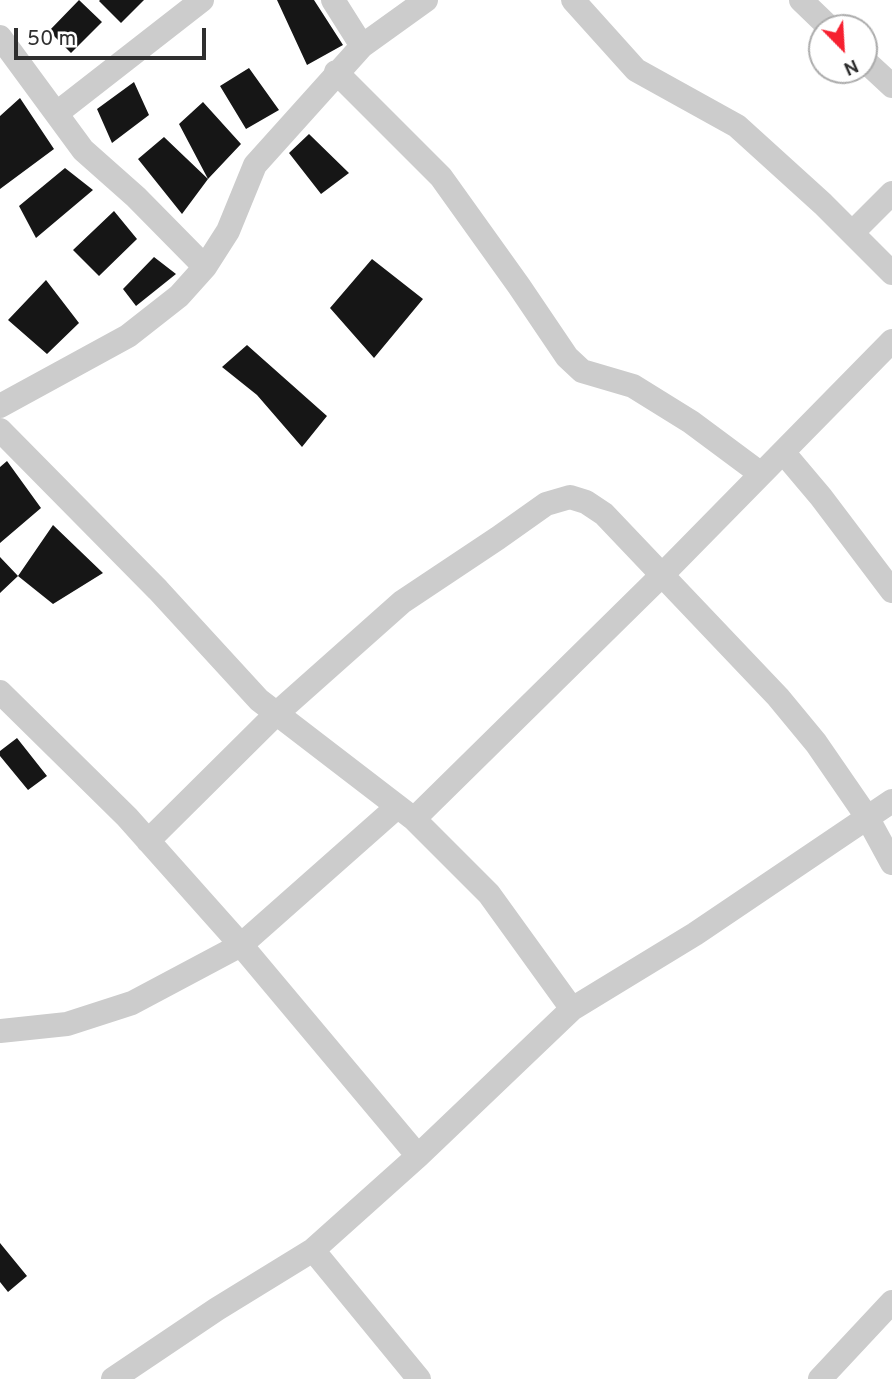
<!DOCTYPE html>
<style>
body{margin:0}
#map{position:relative;width:892px;height:1379px;overflow:hidden;background:#fff;font-family:Overpass,sans-serif}
canvas{display:block}
.north{position:absolute;left:808px;top:14px;width:70px;height:70px;box-sizing:border-box;background:#fff;border:2px solid #acacac;border-radius:50%;rotate:156deg;font-size:19px;font-weight:700;line-height:28px;text-align:center;color:#2f2f2f}
.north::after{content:'';display:block;margin:auto;width:24px;height:32px;background:#f62130;clip-path:polygon(50% 0,100% 100%,50% 72%,0 100%)}
.scale{position:absolute;left:14px;top:28px;width:192px;height:32px;box-sizing:border-box;border:4px solid #2f2f2f;border-top:0;padding-left:9px;font-size:21px;line-height:24px;white-space:nowrap;color:#2f2f2f;-webkit-text-stroke:5px #fff;paint-order:stroke}
</style>
<div id="map">
<canvas width="892" height="1379"></canvas>
<div class="north">N</div>
<div class="scale">50 m</div>
</div>
<script>
const g = document.querySelector('canvas').getContext('2d');
g.lineJoin = 'round';
function paint(path, color) { g.fillStyle = color; g.fill(path, 'evenodd'); }
const poly = rows => new Path2D(rows.map(r => 'M' + r).join(''));
function strokePath(path, color, width, dash) { g.strokeStyle = color; g.lineWidth = width; g.lineCap = dash ? 'butt' : 'round'; g.setLineDash(dash || []); g.stroke(path); }
const building = poly([
 [79,0,102,22,71,53,49,31],
 [100,0,144,0,121,23,99,1],
 [277,0,314,0,343,45,307,65],
 [249,68,279,110,246,129,220,86],
 [134,82,149,115,112,143,97,109],
 [20,98,54,149,0,189,0,116],
 [203,102,241,144,208,179,179,124],
 [309,134,349,173,321,194,289,153],
 [164,137,208,179,182,214,138,159],
 [65,168,93,190,36,238,19,206],
 [114,211,137,239,99,276,73,250],
 [154,257,176,274,136,306,123,289],
 [372,259,423,299,374,358,330,308],
 [46,280,79,323,47,354,8,320],
 [247,345,327,416,302,447,257,395,222,367],
 [7,461,41,508,0,543,0,467],
 [53,525,103,573,53,604,18,576],
 [0,557,18,576,0,593],
 [17,738,47,776,28,790,0,756,0,751],
 [0,1243,27,1276,8,1292,0,1282]
]);
const minor = poly([
 [333,0,362,46],
 [573,0,636,70,737,126,823,204,892,273],
 [801,0,830,28],
 [0,37,83,150,136,197,205,267],
 [864,60,892,86],
 [336,72,441,177,519,286,567,357,582,371,633,386,691,422,761,474],
 [57,113,202,0],
 [852,233,892,193],
 [0,406,128,336,179,296,205,267,228,231,255,165,362,46,426,0],
 [0,430,158,590,259,700,414,819,489,894,572,1009],
 [783,452,821,497,892,591],
 [0,692,127,817,241,945,418,1156],
 [414,819,662,575,892,341],
 [148,841,276,714,402,602,498,538,546,504,570,497,586,502,604,514,778,697,816,743,867,817,892,863],
 [0,1031,67,1024,132,1003,241,945,397,807],
 [313,1250,419,1379],
 [113,1379,217,1309,313,1250,418,1156,572,1009,695,934,892,801],
 [820,1379,892,1302]
]);
paint(building, '#161616');
strokePath(minor, '#ccc', 24);
</script>
